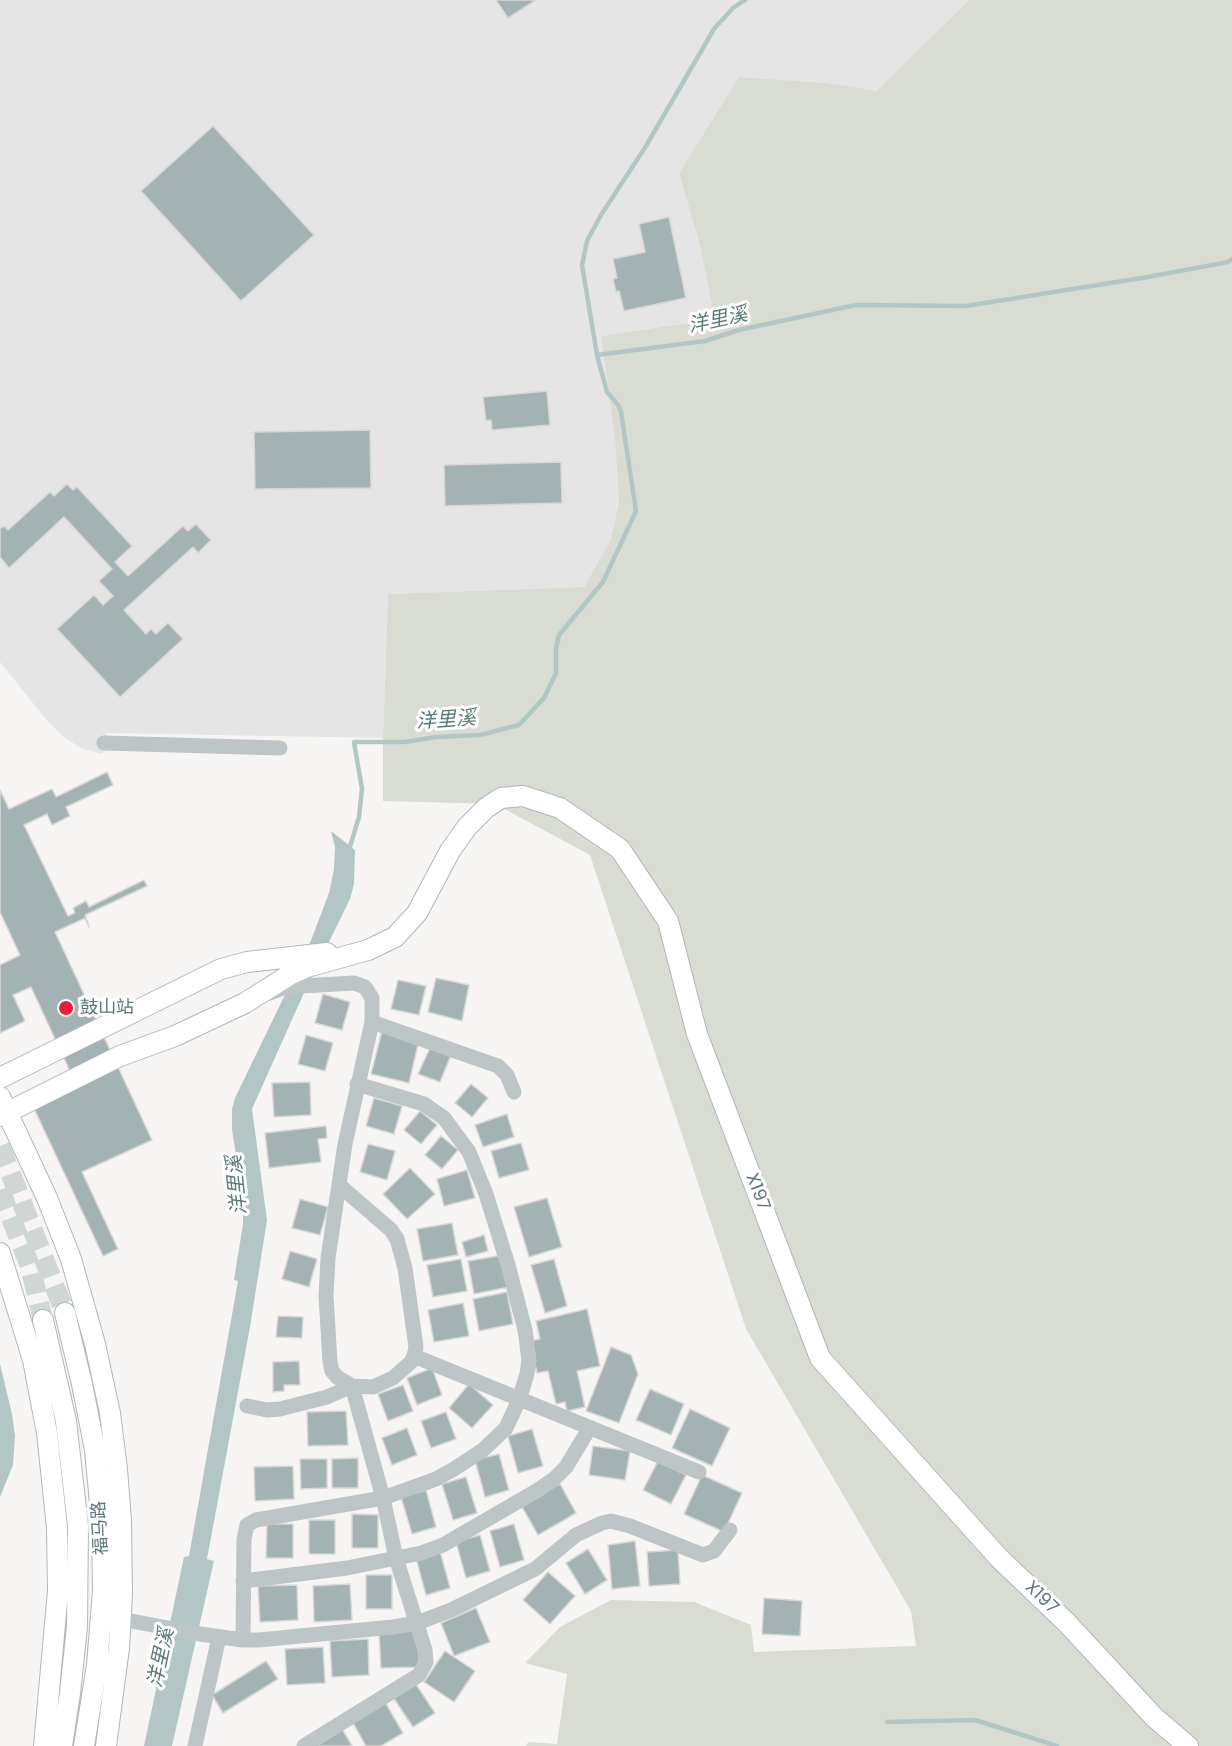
<!DOCTYPE html>
<meta charset="utf-8">
<style>
body{margin:0}
canvas{display:block;background:#f7f5f3}
</style>
<canvas width="1232" height="1746"></canvas>
<script>
const g = document.querySelector('canvas').getContext('2d');
g.lineJoin = 'round';
function paint(path, color) { g.fillStyle = color; g.fill(path, 'evenodd'); }
const poly = rows => new Path2D(rows.map(r => 'M' + r).join(''));
function strokePath(path, color, width, dash) { g.strokeStyle = color; g.lineWidth = width; g.lineCap = dash ? 'butt' : 'round'; g.setLineDash(dash || []); g.stroke(path); }
function label(font, color, halo, rows, align = 'center') {
  g.font = font + ' Poppins,"Noto Sans SC",sans-serif'; g.lineWidth = 6; g.setLineDash([]); g.textBaseline = 'middle'; g.strokeStyle = halo; g.fillStyle = color; for (const [text, x, y, turn = 0] of rows) {
    g.save(); g.translate(x, y); g.rotate((+turn || 0) * Math.PI / 180); g.textAlign = isNaN(turn) ? turn : align; if (halo) g.strokeText(text, 0, 0); g.fillText(text, 0, 0); g.restore();
  }
}
const built = poly([
 [0,0,969,0,877,92,827,83,739,77,679,173,700,246,715,319,601,336,615,440,619,502,612,540,584,587,388,594,383,738,106,733,103,754,83,749,65,738,49,723,0,662]
]);
const green = poly([
 [969,0,1232,0,1232,1746,526,1746,528,1742,557,1744,567,1674,525,1663,560,1627,611,1600,694,1602,751,1625,754,1652,916,1646,911,1611,746,1329,590,855,495,804,383,801,383,738,388,594,584,587,611,540,619,502,615,440,601,336,715,319,700,246,679,173,739,77,827,83,877,91]
]);
const water = poly([
 [331,831,355,850,354,884,350,899,303,995,252,1109,267,1220,250,1327,207,1559,214,1561,172,1746,144,1746,184,1557,189,1556,238,1281,234,1280,243,1224,243,1200,232,1130,232,1109,235,1098,310,943,329,893,334,869,335,847],
 [0,1364,12,1414,15,1436,13,1465,0,1497]
]);
const stream = poly([
 [597,355,582,265,587,241,601,215,646,146,714,29,733,8,745,0],
 [349,850,359,817,362,789,354,742,405,742,436,737,480,735,519,725,544,698,556,673,556,648,559,635,603,582,636,511,621,412,618,405,607,392,597,355,705,341,739,330,856,305,966,306,1148,277,1228,262,1232,259],
 [887,1722,975,1720,1057,1746]
]);
const building = poly([
 [496,0,536,0,508,18,496,0],
 [213,126,314,235,241,301,141,191,213,126],
 [669,217,686,298,624,311,619,291,616,292,613,279,617,278,613,259,645,252,639,224,669,217],
 [547,391,550,425,492,430,491,420,486,421,483,397,547,391],
 [370,430,371,488,255,489,254,432,370,430],
 [561,462,562,503,445,506,444,465,561,462],
 [67,484,73,490,77,487,132,546,115,562,128,576,183,526,188,531,196,524,211,540,198,553,193,547,124,610,146,634,151,629,156,634,168,623,183,639,120,697,57,629,94,595,103,605,113,596,99,581,112,569,64,517,9,568,0,557,0,529,4,526,8,530,50,492,54,496,67,484],
 [107,772,113,785,66,807,70,816,52,825,47,814,24,825,68,916,75,913,73,908,86,901,89,907,144,880,147,886,85,915,89,927,85,918,55,932,152,1140,82,1172,118,1249,103,1256,31,1102,75,1082,31,987,13,995,25,1021,0,1033,0,965,20,955,0,912,0,790,9,809,52,789,56,797,107,772],
 [436,978,469,985,462,1021,428,1012,436,978],
 [398,980,426,986,419,1015,391,1009,398,980],
 [323,994,350,1002,342,1030,315,1023,323,994],
 [382,1031,419,1040,409,1083,371,1074,382,1031],
 [306,1035,333,1043,325,1071,298,1064,306,1035],
 [430,1048,451,1055,440,1082,418,1074,430,1048],
 [310,1082,311,1115,274,1117,272,1083,310,1082],
 [471,1084,488,1098,472,1117,455,1103,471,1084],
 [374,1098,402,1106,394,1134,366,1126,374,1098],
 [420,1111,437,1125,421,1144,404,1130,420,1111],
 [507,1114,514,1137,483,1147,475,1125,507,1114],
 [326,1126,327,1138,318,1139,321,1162,269,1168,265,1133,326,1126],
 [441,1136,458,1150,442,1169,425,1155,441,1136],
 [521,1143,529,1170,499,1178,491,1151,521,1143],
 [368,1144,395,1151,387,1180,360,1172,368,1144],
 [410,1168,435,1194,407,1219,383,1194,410,1168],
 [467,1170,475,1198,444,1206,437,1179,467,1170],
 [547,1198,562,1247,529,1257,514,1207,547,1198],
 [300,1199,328,1207,320,1235,292,1228,300,1199],
 [452,1223,458,1255,423,1261,417,1229,452,1223],
 [484,1235,488,1251,466,1257,462,1242,484,1235],
 [290,1251,317,1259,309,1287,282,1279,290,1251],
 [503,1255,509,1287,474,1294,468,1261,503,1255],
 [461,1259,467,1291,433,1297,427,1265,461,1259],
 [554,1259,567,1306,545,1313,531,1265,554,1259],
 [507,1292,513,1324,479,1331,473,1299,507,1292],
 [463,1303,469,1336,434,1342,428,1310,463,1303],
 [587,1309,600,1366,577,1371,585,1407,567,1411,565,1402,556,1404,548,1371,537,1373,530,1341,540,1339,536,1321,587,1309],
 [278,1316,303,1317,302,1338,276,1337,278,1316],
 [611,1347,631,1355,638,1374,619,1423,586,1411,611,1347],
 [299,1361,300,1385,284,1385,284,1391,273,1392,273,1362,299,1361],
 [432,1368,442,1395,417,1405,407,1378,432,1368],
 [469,1384,493,1405,472,1428,449,1408,469,1384],
 [403,1385,413,1411,388,1421,378,1394,403,1385],
 [650,1389,684,1404,671,1435,636,1420,650,1389],
 [690,1409,730,1428,712,1466,672,1448,690,1409],
 [346,1411,348,1445,308,1446,307,1412,346,1411],
 [446,1412,456,1439,431,1448,421,1421,446,1412],
 [407,1428,417,1455,392,1465,382,1438,407,1428],
 [532,1429,543,1466,518,1473,508,1436,532,1429],
 [593,1446,630,1451,625,1480,589,1475,593,1446],
 [499,1454,509,1490,485,1497,475,1460,499,1454],
 [358,1458,358,1488,332,1488,332,1459,358,1458],
 [300,1459,327,1459,327,1488,301,1489,300,1459],
 [658,1461,686,1475,671,1504,643,1490,658,1461],
 [293,1466,294,1499,255,1501,254,1467,293,1466],
 [702,1475,742,1493,724,1532,684,1514,702,1475],
 [466,1477,477,1513,453,1520,442,1484,466,1477],
 [560,1484,576,1513,538,1535,521,1505,560,1484],
 [426,1490,436,1527,412,1534,401,1497,426,1490],
 [352,1514,378,1515,378,1548,352,1548,352,1514],
 [309,1520,335,1520,335,1554,309,1554,309,1520],
 [267,1524,293,1524,293,1558,266,1558,267,1524],
 [514,1524,524,1560,500,1567,490,1531,514,1524],
 [480,1535,490,1571,466,1578,456,1542,480,1535],
 [635,1541,640,1586,612,1589,608,1545,635,1541],
 [588,1549,607,1580,585,1594,566,1563,588,1549],
 [678,1550,680,1584,649,1586,647,1552,678,1550],
 [440,1551,450,1588,426,1595,416,1558,440,1551],
 [548,1572,575,1596,550,1624,523,1600,548,1572],
 [366,1575,392,1575,392,1609,366,1609,366,1575],
 [350,1584,352,1620,314,1622,313,1586,350,1584],
 [297,1585,298,1620,260,1622,258,1586,297,1585],
 [764,1598,802,1601,800,1636,762,1634,764,1598],
 [476,1608,490,1642,454,1656,441,1623,476,1608],
 [418,1631,419,1667,381,1668,379,1632,418,1631],
 [368,1639,369,1675,332,1677,330,1641,368,1639],
 [323,1647,325,1683,287,1685,285,1649,323,1647],
 [445,1651,475,1671,454,1702,424,1682,445,1651],
 [266,1661,278,1679,223,1713,212,1695,266,1661],
 [415,1683,435,1713,413,1727,393,1697,415,1683],
 [385,1702,403,1733,381,1746,366,1746,352,1721,385,1702],
 [341,1727,352,1746,309,1746,341,1727]
]);
const majorTunnel = poly([
 [0,1146,65,1313],
 [0,1190,30,1266,43,1320]
]);
const minor = poly([
 [104,743,280,748],
 [270,993,285,987,354,983,365,987,372,998,372,1022,345,1144,328,1258,326,1296,330,1362,332,1371,337,1377,352,1386,373,1387,393,1378,411,1362,414,1356,416,1347,405,1268,397,1239,391,1230,339,1185],
 [372,1022,498,1066,507,1075,514,1092],
 [414,1356,699,1472],
 [247,1406,267,1410,280,1409,327,1397,352,1386,383,1498,396,1558,425,1650,426,1662,419,1675,304,1746],
 [243,1581,347,1568,421,1553,443,1545,538,1490,554,1479,566,1467,589,1429],
 [121,1619,168,1628],
 [200,1634,243,1640,259,1640,393,1627,417,1623,451,1610,535,1569,576,1535,602,1523,611,1521,630,1526,703,1555,714,1551,730,1530],
 [243,1640,244,1539,247,1525,256,1520,383,1498,436,1479,454,1469,483,1450,506,1428,519,1400,527,1374,529,1360,525,1330,508,1265,486,1194,469,1152,444,1118,424,1104,357,1084],
 [195,1746,219,1637]
]);
const major = poly([
 [0,1078,221,969,247,962,327,953],
 [0,1097,47,1198,71,1259,95,1344,110,1413,117,1469,121,1521,122,1594,119,1648,106,1746],
 [0,1116,120,1056,175,1036,245,1003,291,974,307,967,368,950,395,937,417,913,450,851,467,827,486,808,501,798,523,796,560,808,620,849,668,921,697,1034,820,1358,999,1558,1067,1623,1154,1717,1188,1746],
 [0,1253,33,1360,47,1433,57,1527,58,1591,44,1746],
 [65,1313,82,1384,95,1450,102,1524,103,1591,97,1665,84,1746],
 [43,1320,66,1421,78,1526,77,1627,70,1693,62,1746]
]);
const minorBridge = poly([
 [168,1628,200,1634]
]);
const markers = [
 [66,1008,8,"#ec1d38"]
];
const poiNames = [
 ["鼓山站",80,1008]
];
const streetNames = [
 ["X197",757,1192,69],
 ["福马路",101,1528,-93],
 ["X197",1041,1598,44]
];
const waterNames = [
 ["洋里溪",718,321,-12],
 ["洋里溪",446,721,-4],
 ["洋里溪",238,1185,-96],
 ["洋里溪",162,1658,-78]
];
paint(built, '#e4e5e4');
paint(green, '#d9dcd2');
paint(water, '#b2c7c5');
strokePath(stream, '#b2c7c5', 4.5);
paint(building, '#a3b3b4');
strokePath(building, '#d8d7d6', 1.5);
strokePath(majorTunnel, '#d0d6d5', 20, [20, 10]);
strokePath(major, '#aeb8b9', 22);
strokePath(minor, '#bdc5c6', 15);
strokePath(major, '#fff', 20);
strokePath(minorBridge, '#bdc5c6', 15);
for (const [x, y, r, color] of markers) { const dot = new Path2D(); dot.arc(x, y, r, 0, 2 * Math.PI); g.fillStyle = color; g.fill(dot); strokePath(dot, '#fff', 2); }
label('18px', '#5c787a', '#fff', poiNames, 'left');
label('18px', '#5c787a', '#fff', streetNames);
label('italic 20px', '#5a7c78', '#fff', waterNames);
</script>
